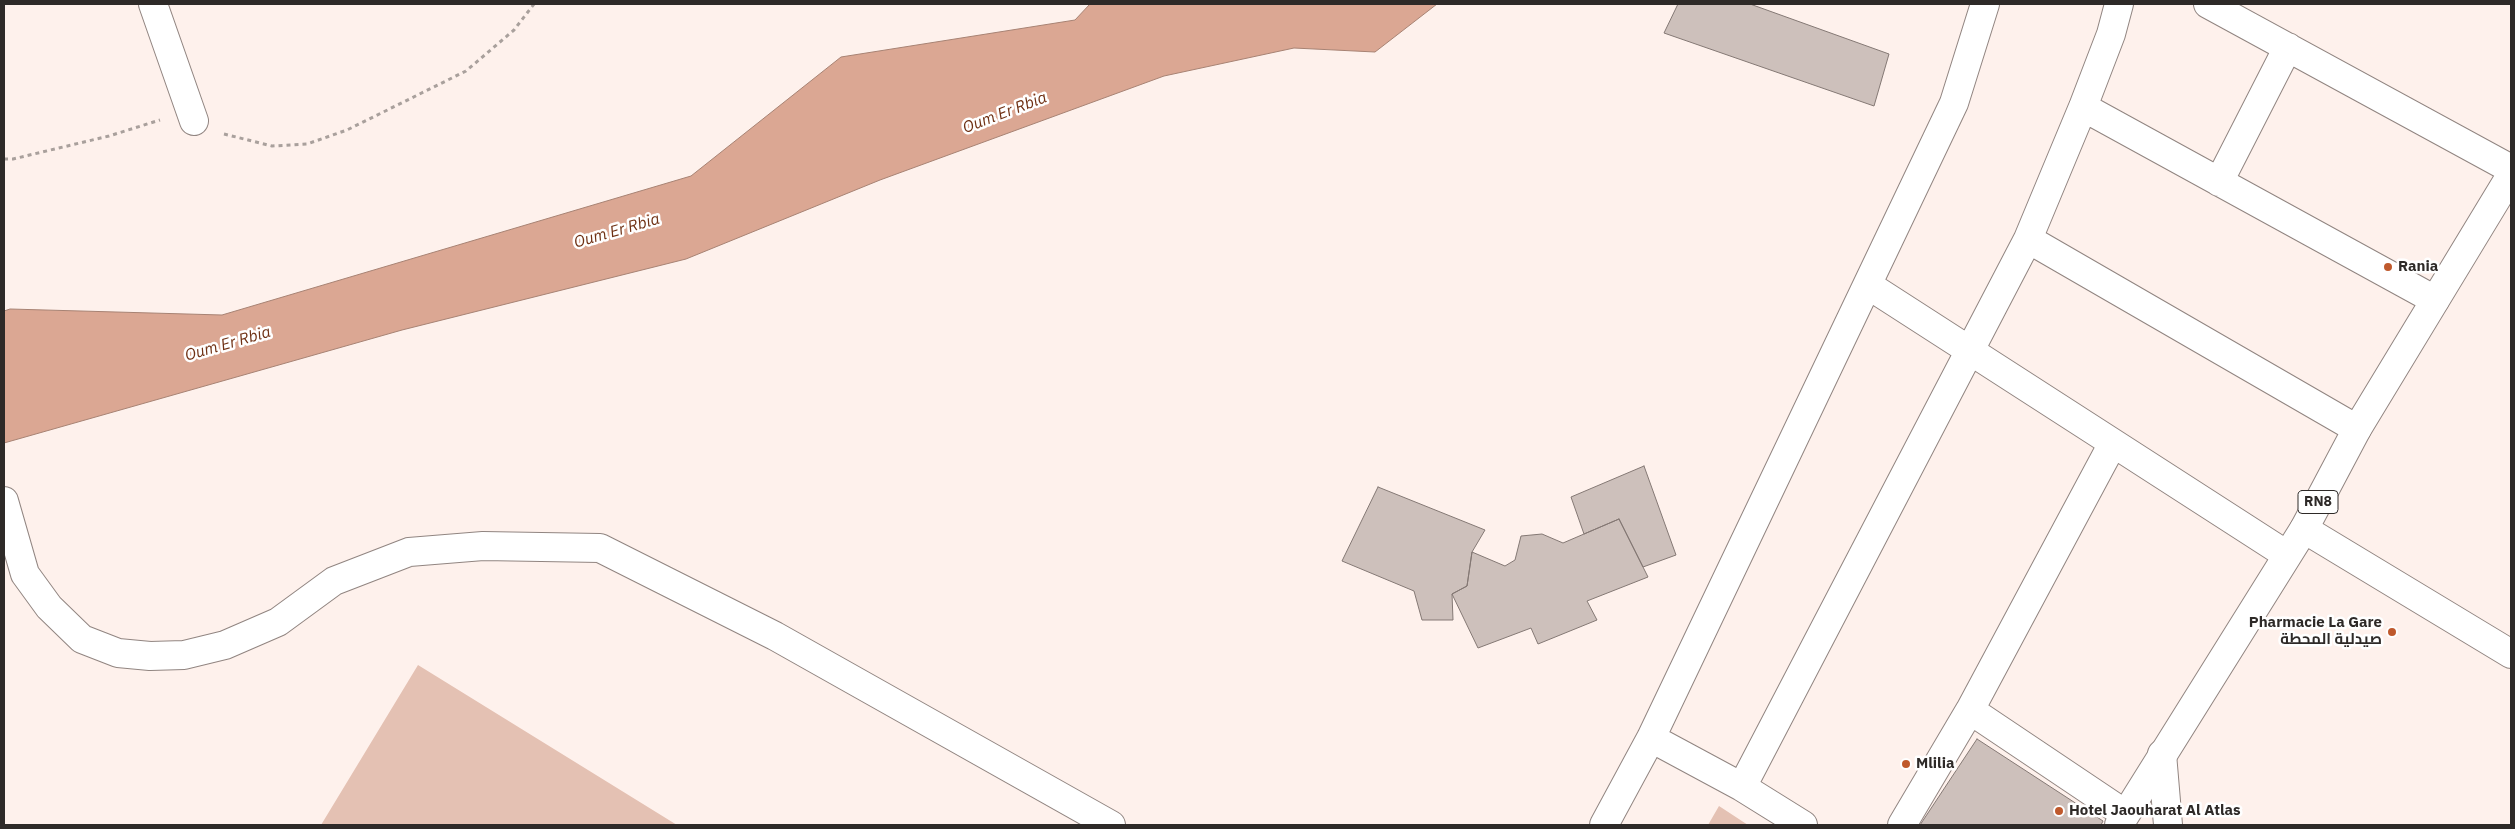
<!DOCTYPE html>
<meta charset="utf-8">
<style>
body{margin:0}
#map{position:relative;width:2515px;height:829px;overflow:hidden;background:#fef1ec;font-family:"IBM Plex Sans",sans-serif}
canvas{display:block}
.frame{position:absolute;inset:0;border:5px solid #2e2a28;pointer-events:none}
</style>
<div id="map">
<canvas width="2515" height="829"></canvas>
<div class="frame"></div>
</div>
<script>
const g = document.querySelector('canvas').getContext('2d');
g.lineJoin = 'round';
function paint(path, color) { g.fillStyle = color; g.fill(path, 'evenodd'); }
const poly = rows => new Path2D(rows.map(r => 'M' + r).join(''));
function strokePath(path, color, width, dash) { g.strokeStyle = color; g.lineWidth = width; g.lineCap = dash ? 'butt' : 'round'; g.setLineDash(dash || []); g.stroke(path); }
function label(font, color, halo, rows, align = 'center') {
  g.font = font + ' "IBM Plex Sans",Cairo,sans-serif'; g.lineWidth = 5; g.setLineDash([]); g.textBaseline = 'middle'; g.strokeStyle = halo; g.fillStyle = color; for (const [text, x, y, turn = 0] of rows) {
    g.save(); g.translate(x, y); g.rotate((+turn || 0) * Math.PI / 180); g.textAlign = isNaN(turn) ? turn : align; if (halo) g.strokeText(text, 0, 0); g.fillText(text, 0, 0); g.restore();
  }
}
const green = poly([
 [418,665,677,825,321,825],
 [1719,806,1748,825,1708,825]
]);
const water = poly([
 [1090,4,1437,4,1375,52,1294,48,1164,76,880,180,686,259,402,330,4,443,4,311,10,309,222,315,691,176,841,57,1075,20,1090,4]
]);
const building = poly([
 [1678,4,1750,4,1889,54,1874,106,1664,33,1678,4],
 [1644,466,1676,555,1643,567,1619,519,1584,534,1571,497,1644,466],
 [1378,487,1485,530,1472,552,1467,586,1452,594,1453,620,1422,620,1414,591,1342,561,1378,487],
 [1619,519,1648,577,1587,601,1597,620,1538,644,1531,628,1478,648,1452,594,1467,586,1472,552,1505,566,1515,560,1521,536,1542,534,1563,543,1619,519],
 [1977,739,2103,821,2101,825,1920,825,1977,739]
]);
const path = poly([
 [224,134,272,146,307,144,347,130,466,71,514,30,534,4],
 [4,159,13,159,109,136,160,120]
]);
const minor = poly([
 [153,4,194,121],
 [2208,4,2511,169],
 [2083,107,2435,300],
 [2219,182,2288,47],
 [2028,239,2357,429],
 [1868,285,2287,555],
 [2304,529,2511,654],
 [1970,710,2125,814],
 [1651,738,1742,787,1803,825],
 [2162,754,2168,825],
 [1742,787,2028,239,2083,107,2111,34,2119,4],
 [1604,825,1651,738,1954,103,1985,4],
 [1902,825,1970,710,2113,443]
]);
const tertiary = poly([
 [4,501,25,574,49,607,82,639,118,653,150,656,184,655,225,645,278,622,334,581,409,552,483,546,600,548,775,636,1111,825]
]);
const primary = poly([
 [2119,825,2304,529,2357,429,2511,175]
]);
const markers = [
 [2388,267,5,"#bf592c"],
 [2392,632,5,"#bf592c"],
 [1906,764,5,"#bf592c"],
 [2059,811,5,"#bf592c"]
];
const shields = [
 [2318,502,40]
];
const shieldNames = [
 ["RN8",2318,502]
];
const poiNames = [
 ["Rania",2398,267],
 ["Pharmacie La Gare",2382,623,"right"],
 ["صيدلية المحطة",2382,640,"right"],
 ["Mlilia",1916,764],
 ["Hotel Jaouharat Al Atlas",2069,811]
];
const waterNames = [
 ["Oum Er Rbia",1005,113,-21],
 ["Oum Er Rbia",617,231,-16],
 ["Oum Er Rbia",228,344,-16]
];
paint(green, '#e4c1b3');
paint(water, '#dba793');
strokePath(water, '#a78273', 1);
paint(building, '#cdc0bb');
strokePath(building, '#847874', 1);
strokePath(minor, '#918581', 30);
strokePath(tertiary, '#918581', 30);
strokePath(primary, '#918581', 30);
strokePath(path, '#a9a09c', 3, [4, 4]);
strokePath(minor, '#fff', 28);
strokePath(tertiary, '#fff', 28);
strokePath(primary, '#fff', 28);
for (const [x, y, r, color] of markers) { const dot = new Path2D(); dot.arc(x, y, r, 0, 2 * Math.PI); g.fillStyle = color; g.fill(dot); strokePath(dot, '#fff', 2); }
for (const [x, y, w] of shields) { const box = new Path2D(); box.roundRect(x - w / 2, y - 11.5, w, 23, 4); g.fillStyle = '#fff'; g.fill(box); strokePath(box, '#2e2a28', 1); }
label('bold 14px', '#2e2a28', null, shieldNames);
label('bold 15px', '#2e2a28', '#fff', poiNames, 'left');
label('italic 16px', '#6f3013', '#fff', waterNames);
</script>
